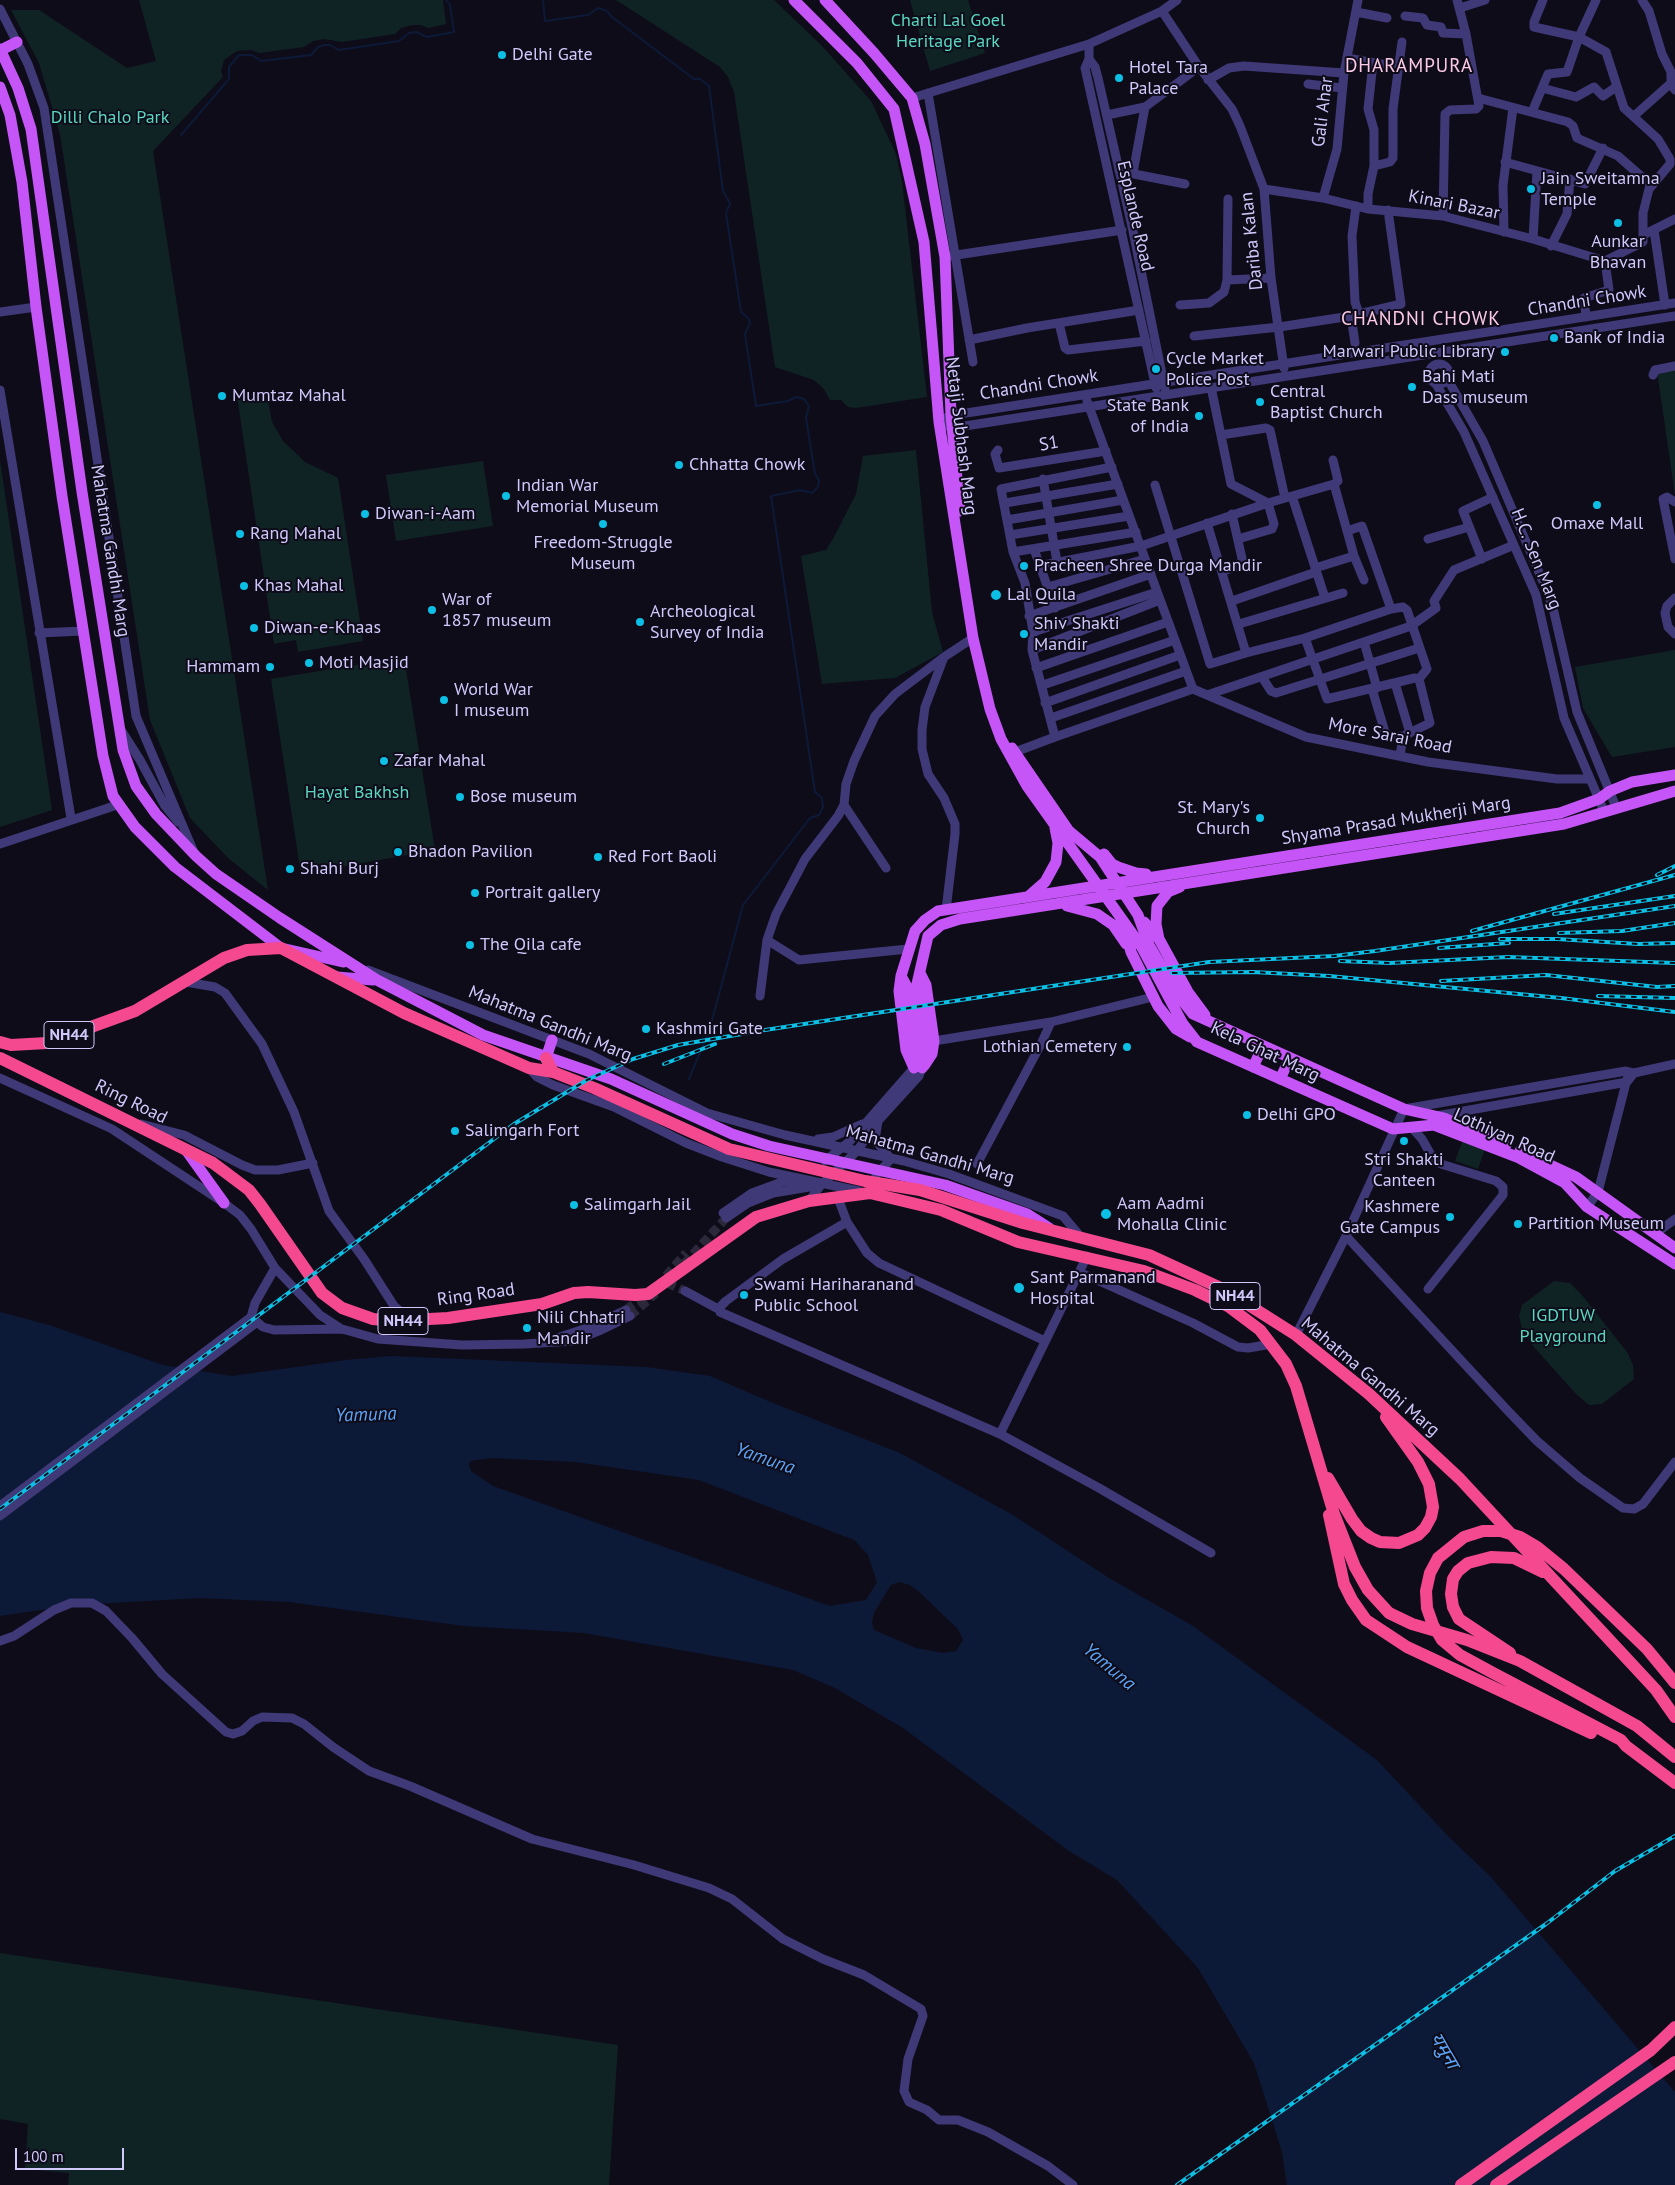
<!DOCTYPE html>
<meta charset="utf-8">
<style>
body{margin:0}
#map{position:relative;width:1675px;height:2185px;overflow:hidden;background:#0f0c1a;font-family:"PT Sans",sans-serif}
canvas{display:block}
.scale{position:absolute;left:15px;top:2148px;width:109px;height:22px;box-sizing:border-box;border:2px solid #d1c8fc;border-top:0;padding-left:6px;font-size:15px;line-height:18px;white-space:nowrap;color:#d1c8fc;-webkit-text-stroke:4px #0f0c1a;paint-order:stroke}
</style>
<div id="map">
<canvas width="1675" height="2185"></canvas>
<div class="scale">100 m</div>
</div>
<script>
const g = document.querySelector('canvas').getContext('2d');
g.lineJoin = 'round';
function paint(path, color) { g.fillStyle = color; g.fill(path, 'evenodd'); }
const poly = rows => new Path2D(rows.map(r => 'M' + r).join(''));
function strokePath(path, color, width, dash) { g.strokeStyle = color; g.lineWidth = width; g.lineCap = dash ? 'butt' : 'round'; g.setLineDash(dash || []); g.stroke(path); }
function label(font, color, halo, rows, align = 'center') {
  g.font = font + ' "PT Sans","Noto Sans Devanagari",sans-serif'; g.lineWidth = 4; g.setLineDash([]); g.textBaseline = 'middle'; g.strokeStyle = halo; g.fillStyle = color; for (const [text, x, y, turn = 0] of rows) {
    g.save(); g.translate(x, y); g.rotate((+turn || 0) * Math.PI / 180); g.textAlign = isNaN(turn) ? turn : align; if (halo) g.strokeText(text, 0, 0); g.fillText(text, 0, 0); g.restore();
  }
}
const green = poly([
 [139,0,443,0,446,24,428,28,421,25,412,25,401,28,395,34,342,42,323,39,313,41,304,47,259,53,252,50,237,51,224,60,221,71,223,77,153,151,268,890,228,858,190,818,150,720,60,134,39,63,11,10,39,10,127,68,156,61],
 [616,0,774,0,823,47,871,101,896,154,902,182,927,397,856,408,848,407,841,400,830,400,824,389,814,380,775,367,734,92,728,77,720,67],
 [910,0,968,0,985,53,930,71],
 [1675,367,1675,495,1657,371],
 [266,391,272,422,283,441,305,462,338,478,363,641,298,652,296,640,274,644,237,396],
 [916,450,932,612,943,652,895,678,822,684,801,556,826,550,833,539,856,494,863,456],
 [0,460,52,810,0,827],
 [483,461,493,526,396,541,386,475],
 [1675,650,1675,747,1612,757,1583,708,1575,667],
 [404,657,435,850,301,874,271,679],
 [1462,1142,1485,1149,1478,1169,1455,1161],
 [1554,1281,1570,1283,1581,1294,1627,1352,1633,1365,1634,1379,1602,1404,1589,1405,1576,1394,1534,1347,1522,1329,1519,1316,1522,1305],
 [0,1953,618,2045,609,2185,68,2185,69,2173,25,2169,28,2124,0,2119]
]);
const water = poly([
 [0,1312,49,1325,163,1365,232,1376,346,1360,391,1356,646,1367,710,1376,773,1403,900,1453,1013,1515,1109,1578,1193,1626,1377,1760,1448,1836,1490,1876,1675,2092,1675,2185,1287,2185,1282,2152,1254,2063,1198,1968,1117,1880,1069,1851,903,1728,835,1688,793,1670,584,1633,464,1626,289,1602,200,1598,75,1605,0,1616],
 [491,1458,576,1462,699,1480,854,1540,868,1555,877,1582,866,1600,830,1606,493,1486,471,1471,469,1466,470,1461],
 [899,1582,910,1585,918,1591,958,1629,963,1640,956,1651,943,1653,916,1648,874,1630,872,1623,874,1613,891,1585]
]);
const stream = poly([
 [543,0,545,21,588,15,598,8,607,11,612,17,694,79,700,79,709,86,723,191,730,203,726,213,741,312,749,319,750,323,745,334,756,406,788,401,796,397,804,399,809,406,806,418,815,474,819,480,818,487,812,493,800,490,771,496,815,792,822,798,823,807,819,815,810,818,743,905,710,1028,689,1079],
 [181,135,229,79,229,67,239,55,252,55,261,61,311,55,318,47,324,45,330,45,339,50,399,41,409,33,416,32,427,37,454,32,450,5,446,0]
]);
const minorTunnel = poly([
 [684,1264,726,1218],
 [666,1276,686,1253],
 [667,1283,685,1291],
 [626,1310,646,1294],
 [630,1316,656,1293]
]);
const minor = poly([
 [1543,0,1534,22,1534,27,1579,37,1606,52,1624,108,1658,139,1670,159,1670,164,1649,189,1643,213,1643,235],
 [1642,0,1649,11,1662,54,1671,72,1671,84,1675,90],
 [1460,8,1485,0],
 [0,9,28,64,44,108,136,716,193,850],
 [1162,11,1199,67,1232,109,1240,126,1264,189,1271,278,1284,368],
 [1356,12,1387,18],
 [1405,16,1423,18,1427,25,1441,27,1443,33,1466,34],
 [1089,44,1089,59,1085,68,1156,388],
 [1347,58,1398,67],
 [1089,59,1095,67,1098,78,1133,231,1165,389],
 [1208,80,1229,68,1244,66,1344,73],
 [1308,84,1342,88],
 [1542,88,1576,97,1594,87,1603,96,1616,87],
 [928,93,973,362],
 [912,98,1089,44,1162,11,1177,0],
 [1478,98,1568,122,1573,126,1577,138,1618,156,1651,185],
 [1532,112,1548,74,1567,72,1579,37,1596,0],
 [1107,115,1145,107,1199,67],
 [1634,116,1671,83],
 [1505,162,1585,184,1603,148],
 [1374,166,1390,162,1393,158,1393,109,1402,42],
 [1119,171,1185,184],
 [1133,173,1145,107],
 [1264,189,1323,198,1368,209,1443,216,1533,239,1605,261,1643,242,1643,235,1675,219],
 [1323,198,1337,149,1344,73,1358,0],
 [1356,206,1352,236,1355,302,1359,314],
 [1368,209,1368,194,1374,166,1374,130,1368,109,1373,63],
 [1443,216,1445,114,1450,110,1476,109,1479,106,1466,34,1457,0],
 [1654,230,1665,305],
 [1504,232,1503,185,1513,108],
 [1533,239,1537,171],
 [1551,246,1567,214,1570,179],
 [950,256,1122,230],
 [1227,280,1228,199],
 [1180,305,1209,303,1224,292,1227,280,1271,278],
 [0,312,36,307],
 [1351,316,1355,343],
 [1586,317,1584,298,1609,290,1605,261],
 [1059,323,1065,348,1068,350,1146,341],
 [1194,336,1279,327,1351,316,1401,304,1388,210],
 [969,340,1027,328,1139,310],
 '1429 374a10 10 0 1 1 20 0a10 10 0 1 1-20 0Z',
 [1653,375,1655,370,1675,366],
 [1448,380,1483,441,1544,584,1553,608,1577,712,1616,807],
 [1436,384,1464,432,1536,595,1564,718,1604,811],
 [1211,387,1231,484,1268,503,1274,524,1272,529,1238,539],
 [0,390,71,818],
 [1087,401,1193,689],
 [939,422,951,415,973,412,1675,303],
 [947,426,952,428,1675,316],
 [1221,435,1266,428,1270,430,1285,498],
 [998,450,995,454,999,468,1106,451],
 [1112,467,1001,489,1013,552,1025,583,1033,632,1032,650,1055,737,1193,689],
 [1043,479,1057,562],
 [1334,484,1354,556,1364,580],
 [1155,485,1210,664,1246,653,1305,638,1391,609],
 [1292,496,1325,598],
 [1675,502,1667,497,1663,499,1675,559],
 [1005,503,1118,484],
 [1007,520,1123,500],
 [1207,523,1246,653],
 [1347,531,1362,526,1391,609,1403,607,1407,610,1427,669,1419,679],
 [1010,535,1129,516],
 [1428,539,1469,527],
 [1034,549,1055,608],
 [1013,552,1136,532],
 [1482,559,1463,511,1493,497],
 [1039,566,1141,546,1268,503,1334,484,1338,481,1333,460],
 [1315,568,1354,556],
 [1223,571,1242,565,1243,563,1232,514],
 [1048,587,1145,559],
 [1675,598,1667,606,1665,613,1668,627,1675,634],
 [1232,601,1316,572],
 [1029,616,1151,574],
 [1239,624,1343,593],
 [1033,632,1157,592],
 [39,633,83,631],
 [1305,638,1327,699,1415,678,1419,679,1430,723,1403,736,1400,756],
 [1364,642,1377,688],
 [1032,650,1160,600],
 [944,657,925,707,922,730,922,749,928,774,944,798,955,824,955,834,946,910],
 [1036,668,1168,622],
 [1262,677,1271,691,1276,693,1416,649],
 [1395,683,1410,733],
 [1043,685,1175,640],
 [1193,689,1306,737,1428,762,1557,779,1589,779],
 [1372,689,1385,732,1390,737,1403,736],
 [1207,695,1411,626,1436,608,1434,601,1454,570,1514,545],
 [1045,703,1180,655],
 [1051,718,1186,671],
 [121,730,140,760,165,806,178,822],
 [1015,752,1055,737],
 [844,805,886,868],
 [0,844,117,805],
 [767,940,799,960,908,949],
 [368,970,589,1054,707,1113,785,1135,904,1161,949,1174,1063,1216,1080,1236],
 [186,982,215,987,225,993,262,1044,294,1112,329,1211,364,1259,394,1306,411,1320],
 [760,996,767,940,776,914,805,859,838,816,844,805,846,784,854,761,875,716,895,694,944,657,973,638],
 [934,1041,1051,1022,1153,997],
 [529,1068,537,1077,553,1085,614,1107,686,1143,722,1157,769,1172,859,1191],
 [0,1078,112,1129,224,1203,240,1215,251,1229,275,1268,320,1315,340,1328],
 [1436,1116,1627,1082,1634,1073],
 [141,1124,184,1135,242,1165,255,1170,278,1170,313,1163],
 [1411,1127,1422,1139,1431,1155,1441,1164,1496,1181,1503,1187,1503,1195,1428,1289],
 [818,1139,833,1137,862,1124],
 [825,1161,850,1141,914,1068],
 [977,1164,1041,1044,1051,1022],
 [876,1175,891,1159,875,1140,878,1121],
 [838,1198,847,1222,867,1253,879,1263,1045,1341],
 [809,1201,821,1185,857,1151,878,1121,919,1076,922,1068],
 [1587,1207,1598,1192,1627,1079],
 [723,1213,752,1193,782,1182,799,1180],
 [726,1218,748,1203,773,1193,821,1185],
 [847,1222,783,1259,726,1301,720,1307,720,1312,1000,1434,1099,1488,1211,1553],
 [1655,1234,1675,1219],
 [1346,1236,1509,1412,1537,1441,1580,1478,1623,1508,1634,1509,1643,1504,1675,1462],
 [275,1268,255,1303,251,1317,263,1327,274,1330,342,1329,378,1339,462,1345,524,1344,573,1341,601,1330,630,1316],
 [1079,1272,1193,1323,1238,1347,1248,1348,1272,1344],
 [685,1291,720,1310],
 [1296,1335,1346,1236,1404,1109,1626,1071,1634,1073,1675,1064],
 [548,1341,587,1328,626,1310],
 [1000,1434,1087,1256],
 [0,1506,251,1317],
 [0,1516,256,1323],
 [0,1641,14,1636,54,1610,71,1603,92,1603,106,1611,132,1638,162,1674,226,1732,233,1734,242,1731,253,1721,262,1717,292,1718,304,1724,333,1747,369,1771,410,1786,532,1839,634,1865,709,1888,732,1899,783,1939,823,1959,864,1975,921,2009,923,2016,908,2059,904,2091,909,2102,927,2110,939,2120,958,2120,988,2132,1048,2166,1073,2185]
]);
const major = poly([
 [794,0,857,63,894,109,924,242,939,422,973,638,990,709,1001,739,1027,786,1141,946,1183,1024,1197,1042,1393,1129,1434,1125,1517,1157,1565,1183,1587,1207,1675,1264],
 [825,0,874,53,912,98,925,144,945,257,951,415,960,511],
 [0,49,18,88,31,129,82,492,123,750,136,786,156,814,196,856,216,874,280,918,377,980,483,1035,611,1079,732,1134,769,1146,945,1185,1027,1214,1049,1228],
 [1,50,17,42],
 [0,87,10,115,22,182,36,307,62,496,103,756,113,796,135,827,175,867,281,948,343,962],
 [1012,748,1069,831,1100,857,1138,915,1149,945,1178,995,1193,1014,1404,1109,1444,1118,1506,1145],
 [1104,854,1112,864,1118,867,1136,873,1146,874],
 [1029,896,1045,882,1056,862,1058,843,1055,828],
 [1067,906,1097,914,1113,925,1126,944],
 [1144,922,1159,939,1188,992,1205,1015],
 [1125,929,1131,952,1158,1006,1176,1029,1190,1037],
 [1159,939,1156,924,1157,906,1168,892,1180,887],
 [920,973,926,985,934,1041,932,1054,924,1066],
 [901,976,907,987,916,1047,914,1067],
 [337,977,373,980],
 [546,1058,552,1040],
 [1253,1067,1263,1046],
 [914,1068,906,1050,899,991,901,976,915,931,925,920,938,911,1560,813,1599,799,1610,791,1632,782,1675,775],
 [922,1068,924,1041,917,984,928,936,941,925,960,919,1564,824,1675,791],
 [1280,1079,1290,1058],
 [186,1150,224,1203],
 [1520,1151,1576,1177,1675,1248]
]);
const highway = poly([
 [0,1042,11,1045,47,1043,135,1011,224,958,247,950,281,948,404,1013,529,1068,553,1072,594,1088,729,1149,865,1181,920,1190,1023,1223,1149,1255,1225,1290,1296,1335,1369,1394,1460,1479,1656,1690,1675,1717],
 [0,1058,213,1163,249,1190,260,1204,322,1293,342,1308,373,1319,393,1321,448,1318,542,1304,574,1293,588,1292,635,1295,648,1294,756,1217,809,1201,870,1193,941,1210,1018,1242,1144,1271,1195,1290,1228,1306,1260,1330,1286,1364,1296,1386,1334,1514,1355,1567,1368,1590,1389,1613,1412,1624,1467,1640,1520,1661,1637,1726,1675,1757],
 [546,1058,553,1072],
 [1328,1478,1352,1519,1361,1531,1371,1538,1380,1542,1399,1543,1418,1535,1425,1528,1431,1517,1433,1507,1429,1484,1418,1462,1386,1417],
 [1329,1515,1344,1584,1352,1600,1366,1620,1407,1647,1591,1733],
 [1510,1653,1459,1619,1453,1607,1451,1594,1453,1579,1458,1571,1468,1563,1491,1557,1514,1558,1543,1572],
 [1675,1683,1647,1649,1564,1569,1537,1547,1520,1537,1501,1531,1483,1531,1464,1537,1438,1558,1430,1573,1426,1591,1427,1608,1433,1625,1442,1640,1460,1655,1495,1674,1621,1740,1626,1746,1675,1783],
 [1461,2185,1651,2050,1675,2027],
 [1496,2185,1675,2062]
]);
const rail = poly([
 [1657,875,1675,866],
 [1554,914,1675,896],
 [1472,931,1675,875],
 [1559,933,1622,931,1675,923],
 [1500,939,1557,939,1638,944,1675,943],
 [1439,948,1509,943],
 [1340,961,1390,963,1508,957,1675,963],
 [1172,973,1253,972,1329,976,1561,998,1675,1012],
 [1441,981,1546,975,1657,987,1675,986],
 [1598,996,1675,998],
 [664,1064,715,1044],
 [0,1509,514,1124,587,1080,633,1059,678,1045,765,1030,1209,962,1334,956,1375,951,1675,906],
 [1177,2185,1546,1924,1615,1871,1675,1836]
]);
const markers = [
 [502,55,5,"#0cbfe4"],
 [1119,78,5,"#0cbfe4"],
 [1531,189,5,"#0cbfe4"],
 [1618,223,5,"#0cbfe4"],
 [1554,338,5,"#0cbfe4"],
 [1505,352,5,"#0cbfe4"],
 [1156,369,5,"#0cbfe4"],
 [1412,387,5,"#0cbfe4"],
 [222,396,5,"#0cbfe4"],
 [1260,402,5,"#0cbfe4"],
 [1199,416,5,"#0cbfe4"],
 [679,465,5,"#0cbfe4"],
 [506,496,5,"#0cbfe4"],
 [1597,505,5,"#0cbfe4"],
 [365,514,5,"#0cbfe4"],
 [603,524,5,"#0cbfe4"],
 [240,534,5,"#0cbfe4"],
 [1024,566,5,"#0cbfe4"],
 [244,586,5,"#0cbfe4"],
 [996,595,6,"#0cbfe4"],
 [432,610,5,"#0cbfe4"],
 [640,622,5,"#0cbfe4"],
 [254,628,5,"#0cbfe4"],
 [1024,634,5,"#0cbfe4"],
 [309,663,5,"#0cbfe4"],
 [270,667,5,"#0cbfe4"],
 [444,700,5,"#0cbfe4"],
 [384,761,5,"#0cbfe4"],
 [460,797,5,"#0cbfe4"],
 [1260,818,5,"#0cbfe4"],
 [398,852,5,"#0cbfe4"],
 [598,857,5,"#0cbfe4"],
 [290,869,5,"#0cbfe4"],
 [475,893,5,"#0cbfe4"],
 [470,945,5,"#0cbfe4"],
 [646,1029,5,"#0cbfe4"],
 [1127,1047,5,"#0cbfe4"],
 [1247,1115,5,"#0cbfe4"],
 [455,1131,5,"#0cbfe4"],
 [1404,1141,5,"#0cbfe4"],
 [574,1205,5,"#0cbfe4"],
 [1106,1214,6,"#0cbfe4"],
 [1450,1217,5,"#0cbfe4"],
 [1518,1224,5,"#0cbfe4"],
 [1019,1288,6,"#0cbfe4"],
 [744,1295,5,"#0cbfe4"],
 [527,1328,5,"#0cbfe4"]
];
const shields = [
 [69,1035,50],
 [1235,1296,50],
 [403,1321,50]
];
const shieldNames = [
 ["NH44",69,1035],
 ["NH44",1235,1296],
 ["NH44",403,1321]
];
const parkNames = [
 ["Charti Lal Goel",948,21],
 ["Heritage Park",948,42],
 ["Dilli Chalo Park",110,118],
 ["Hayat Bakhsh",357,793],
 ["IGDTUW",1563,1316],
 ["Playground",1563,1337]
];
const poiNames = [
 ["Delhi Gate",512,55],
 ["Hotel Tara",1129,68],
 ["Palace",1129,89],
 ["Jain Sweitamna",1541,179],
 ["Temple",1541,200],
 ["Aunkar",1618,242,"center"],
 ["Bhavan",1618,263,"center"],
 ["Bank of India",1564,338],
 ["Marwari Public Library",1495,352,"right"],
 ["Cycle Market",1166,359],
 ["Police Post",1166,380],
 ["Bahi Mati",1422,377],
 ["Dass museum",1422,398],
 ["Central",1270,392],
 ["Baptist Church",1270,413],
 ["Mumtaz Mahal",232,396],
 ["State Bank",1189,406,"right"],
 ["of India",1189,427,"right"],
 ["Chhatta Chowk",689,465],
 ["Indian War",516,486],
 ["Memorial Museum",516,507],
 ["Diwan-i-Aam",375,514],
 ["Omaxe Mall",1597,524,"center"],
 ["Rang Mahal",250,534],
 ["Freedom-Struggle",603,543,"center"],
 ["Museum",603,564,"center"],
 ["Pracheen Shree Durga Mandir",1034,566],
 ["Khas Mahal",254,586],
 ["Lal Quila",1007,595],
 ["War of",442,600],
 ["1857 museum",442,621],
 ["Archeological",650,612],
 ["Survey of India",650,633],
 ["Shiv Shakti",1034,624],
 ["Mandir",1034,645],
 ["Diwan-e-Khaas",264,628],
 ["Moti Masjid",319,663],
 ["Hammam",260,667,"right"],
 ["World War",454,690],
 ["I museum",454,711],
 ["Zafar Mahal",394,761],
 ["Bose museum",470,797],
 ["St. Mary's",1250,808,"right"],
 ["Church",1250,829,"right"],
 ["Bhadon Pavilion",408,852],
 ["Red Fort Baoli",608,857],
 ["Shahi Burj",300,869],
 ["Portrait gallery",485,893],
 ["The Qila cafe",480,945],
 ["Kashmiri Gate",656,1029],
 ["Lothian Cemetery",1117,1047,"right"],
 ["Delhi GPO",1257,1115],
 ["Salimgarh Fort",465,1131],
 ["Stri Shakti",1404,1160,"center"],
 ["Canteen",1404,1181,"center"],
 ["Aam Aadmi",1117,1204],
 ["Mohalla Clinic",1117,1225],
 ["Salimgarh Jail",584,1205],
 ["Kashmere",1440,1207,"right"],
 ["Gate Campus",1440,1228,"right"],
 ["Partition Museum",1528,1224],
 ["Sant Parmanand",1030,1278],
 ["Hospital",1030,1299],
 ["Swami Hariharanand",754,1285],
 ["Public School",754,1306],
 ["Nili Chhatri",537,1318],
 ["Mandir",537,1339]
];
const streetNames = [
 ["Gali Ahar",1323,112,-83],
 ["Kinari Bazar",1454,205,11],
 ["Esplande Road",1135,216,77],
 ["Dariba Kalan",1252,241,-96],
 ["Chandni Chowk",1587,301,-9],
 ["Chandni Chowk",1039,385,-9],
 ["Netaji Subhash Marg",961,436,83],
 ["S1",1049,444,-10],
 ["Mahatma Gandhi Marg",110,551,81],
 ["H.C. Sen Marg",1536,559,68],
 ["More Sarai Road",1390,736,11],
 ["Shyama Prasad Mukherji Marg",1396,821,-9],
 ["Mahatma Gandhi Marg",550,1024,22],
 ["Kela Ghat Marg",1265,1052,25],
 ["Ring Road",131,1102,26],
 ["Lothiyan Road",1504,1136,24],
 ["Mahatma Gandhi Marg",930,1155,16],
 ["Ring Road",476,1295,-8],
 ["Mahatma Gandhi Marg",1370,1377,40]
];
const neighbourhoodNames = [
 ["DHARAMPURA",1409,67],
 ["CHANDNI CHOWK",1421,320]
];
const waterNames = [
 ["Yamuna",366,1415,-2],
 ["Yamuna",765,1459,19],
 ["Yamuna",1109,1667,40],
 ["यमुना",1444,2051,60]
];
paint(green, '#0f2324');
paint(water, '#0c1a38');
strokePath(stream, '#0c1a38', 2);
strokePath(minorTunnel, '#2c283c', 9, [9, 4.5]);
strokePath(minor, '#403977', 9);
strokePath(major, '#c555f6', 11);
strokePath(highway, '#f5498f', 12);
strokePath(rail, '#0cbfe4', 4);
strokePath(rail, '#0f0c1a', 2, [5.5]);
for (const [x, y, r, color] of markers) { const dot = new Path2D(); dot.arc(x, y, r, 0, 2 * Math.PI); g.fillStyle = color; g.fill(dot); strokePath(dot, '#0f0c1a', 2); }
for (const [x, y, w] of shields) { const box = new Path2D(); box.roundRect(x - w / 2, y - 13.5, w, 27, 4); g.fillStyle = '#0f0c1a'; g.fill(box); strokePath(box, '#d1c8fc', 1); }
label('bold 16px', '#d1c8fc', null, shieldNames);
label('18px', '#59d7c0', '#0f0c1a', parkNames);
label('18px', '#d1c8fc', '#0f0c1a', poiNames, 'left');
label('18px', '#d1c8fc', '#0f0c1a', streetNames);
g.letterSpacing = '1px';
label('19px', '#fccae6', '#0f0c1a', neighbourhoodNames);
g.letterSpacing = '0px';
label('italic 19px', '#5ba4f6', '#0f0c1a', waterNames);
</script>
